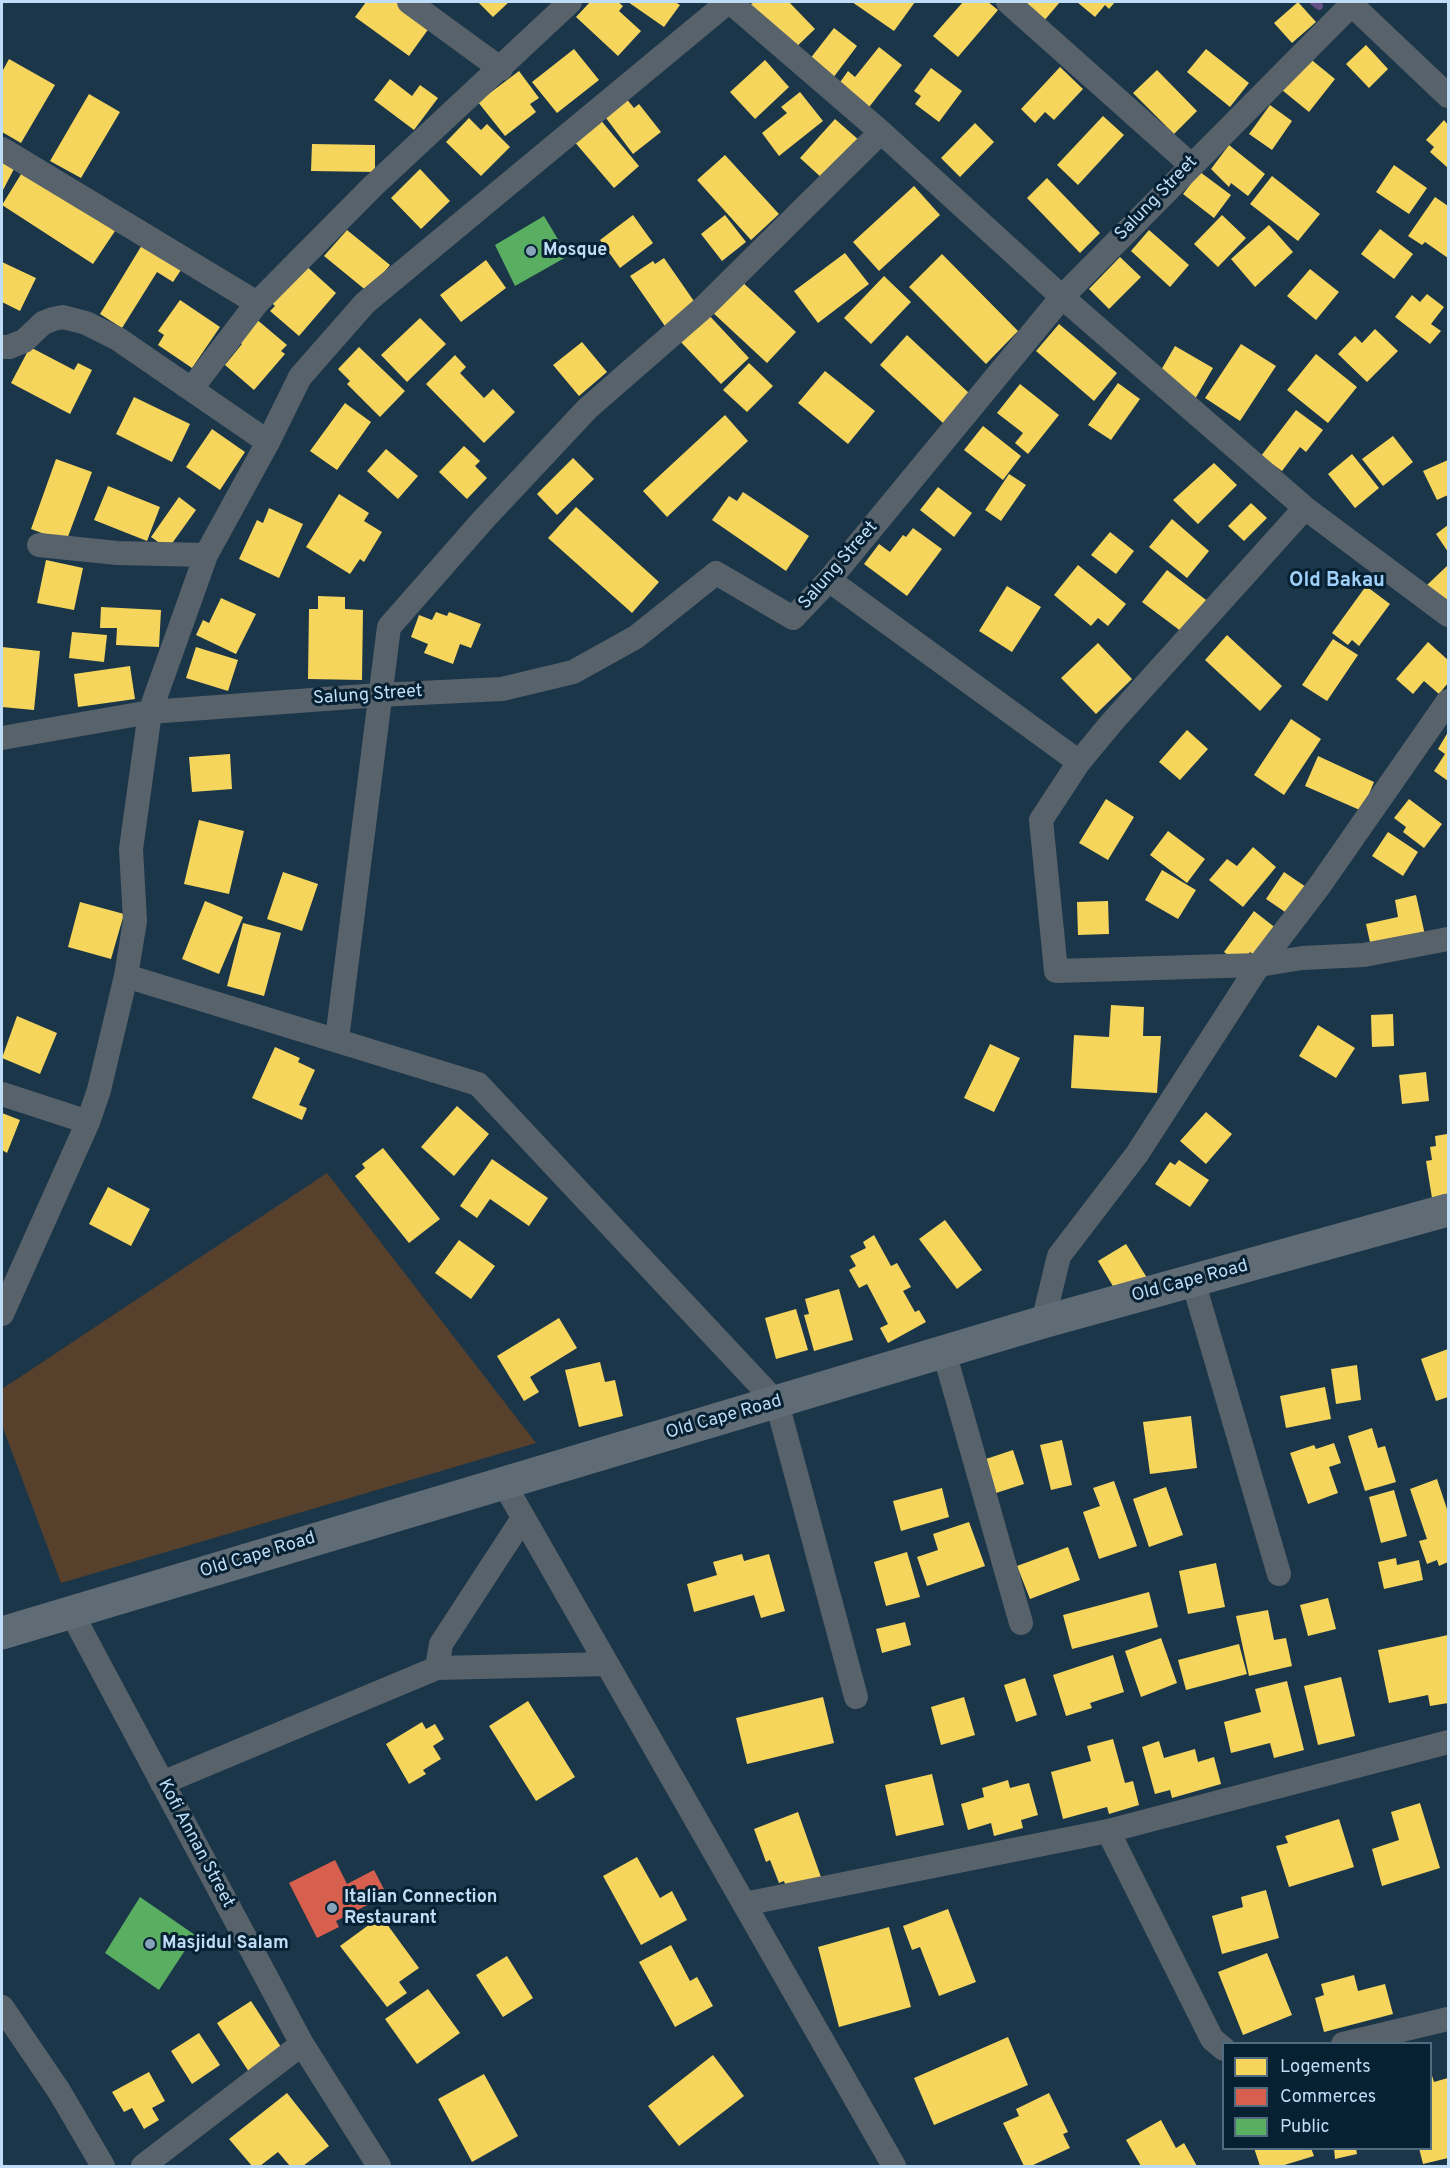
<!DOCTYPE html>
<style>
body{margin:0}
#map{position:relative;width:1450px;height:2168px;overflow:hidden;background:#1c3649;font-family:Overpass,sans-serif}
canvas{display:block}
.frame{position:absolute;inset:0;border:3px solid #bfddf6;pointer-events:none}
.legend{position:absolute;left:1222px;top:2042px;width:210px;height:108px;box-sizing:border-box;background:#072133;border:2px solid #516c81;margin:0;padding:8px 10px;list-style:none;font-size:18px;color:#bfddf6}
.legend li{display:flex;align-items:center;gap:12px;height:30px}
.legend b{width:30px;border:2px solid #516c81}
</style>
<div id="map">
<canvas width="1450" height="2168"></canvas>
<div class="frame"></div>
<ul class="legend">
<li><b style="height:16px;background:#f6d55c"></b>Logements</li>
<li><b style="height:16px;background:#d6604d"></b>Commerces</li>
<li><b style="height:16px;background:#5aae61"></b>Public</li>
</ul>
</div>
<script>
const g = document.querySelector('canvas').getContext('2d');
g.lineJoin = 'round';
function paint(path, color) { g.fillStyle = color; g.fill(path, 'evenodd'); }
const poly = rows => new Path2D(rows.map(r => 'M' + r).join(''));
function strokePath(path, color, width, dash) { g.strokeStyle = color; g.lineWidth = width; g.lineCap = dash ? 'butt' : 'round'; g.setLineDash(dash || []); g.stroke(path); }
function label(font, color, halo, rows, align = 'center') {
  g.font = font + ' Overpass,sans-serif'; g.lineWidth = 6; g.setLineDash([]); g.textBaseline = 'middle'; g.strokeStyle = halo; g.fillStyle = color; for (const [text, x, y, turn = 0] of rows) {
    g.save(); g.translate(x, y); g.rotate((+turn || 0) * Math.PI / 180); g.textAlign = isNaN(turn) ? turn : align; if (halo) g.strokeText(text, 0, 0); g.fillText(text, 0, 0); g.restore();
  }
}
const green = poly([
 [327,1173,536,1443,61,1583,2,1425,2,1389]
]);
const homes = poly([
 [366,2,400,2,432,24,409,56,355,17],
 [478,2,509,2,493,17],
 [590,2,618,2,623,6,619,11,641,31,618,56,576,17],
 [628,2,675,2,680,5,664,27],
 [754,2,789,2,815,29,793,50,750,5],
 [852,2,915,2,894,31],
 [963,2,988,2,998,10,958,57,933,36],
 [1018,2,1060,2,1043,22],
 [1077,2,1115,2,1109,9,1105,5,1095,17],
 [1298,2,1316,22,1292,43,1274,23],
 [834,28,857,46,830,82,806,64],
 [1366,45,1388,69,1369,88,1346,64],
 [879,47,902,65,866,111,836,88,848,71,855,77],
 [574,49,599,80,557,113,532,82],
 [1206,49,1249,83,1230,107,1187,72],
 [1308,57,1335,79,1309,112,1282,90],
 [9,59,55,85,21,143,2,132,2,72],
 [765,60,789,87,755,119,730,92],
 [1060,67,1083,89,1054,120,1045,112,1035,123,1021,109],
 [931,68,962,91,939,122,915,104,921,96,914,91],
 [1157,70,1197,111,1174,134,1133,93],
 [519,71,539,98,530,104,536,112,505,136,478,102],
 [390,79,412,96,420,85,438,98,414,130,374,100],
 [800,92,823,121,779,156,762,133,787,113,781,107],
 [89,94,120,112,81,178,50,161],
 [625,97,634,108,639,104,661,132,633,154,603,114],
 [1270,105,1292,121,1272,150,1249,134],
 [1103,116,1124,135,1078,185,1057,165],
 [469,118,481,130,487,124,510,147,481,176,446,142],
 [599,118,639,166,614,188,573,140],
 [835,119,860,141,824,180,800,158],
 [1444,120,1448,125,1448,168,1430,152,1434,147,1426,140],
 [975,123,994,142,960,177,941,158],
 [312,144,375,145,375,172,311,171],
 [1229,145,1265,174,1248,196,1231,183,1229,187,1211,169],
 [725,155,779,214,751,240,697,180],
 [2,160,15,167,2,192],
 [1394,165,1427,188,1409,214,1376,192],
 [420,169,450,201,421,229,391,198],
 [23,171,115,231,93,264,2,205],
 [1200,172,1231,195,1214,218,1183,194],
 [1272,176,1320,214,1298,241,1250,204],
 [1047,178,1100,233,1080,253,1027,198],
 [914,186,940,215,879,271,853,242],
 [1435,197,1448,206,1448,258,1425,242,1422,245,1408,236],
 [633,215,653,243,620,268,600,240],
 [725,215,746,242,722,261,701,234],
 [1222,215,1246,238,1218,267,1194,244],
 [1269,225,1293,252,1255,287,1231,259],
 [1380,229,1413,254,1394,279,1361,254],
 [347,230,390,265,368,292,324,256],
 [1149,230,1189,265,1170,287,1131,251],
 [145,240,185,264,173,282,157,272,122,328,100,314],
 [845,253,869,284,818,323,794,291],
 [942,254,1018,331,986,364,909,287],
 [1120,257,1141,277,1109,309,1089,289],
 [664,258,698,307,667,329,630,276,653,261,655,264],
 [486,260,506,288,461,322,440,295],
 [2,262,36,278,20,311,2,302],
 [303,263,336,293,299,336,270,311,275,306,270,301],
 [1310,269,1339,292,1316,320,1287,296],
 [884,276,911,302,871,344,844,318],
 [739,279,796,332,767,363,710,310],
 [1427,294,1444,307,1431,324,1441,331,1430,344,1395,317,1412,295,1420,302],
 [180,300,220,327,192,368,158,345,164,335,158,331],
 [706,312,749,358,721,384,678,339],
 [255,318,287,345,281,351,285,354,254,390,225,365,242,344,236,340],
 [420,318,446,344,407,382,381,355],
 [1059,324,1117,373,1094,401,1036,351],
 [1375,329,1398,351,1367,382,1338,354,1355,336,1362,343],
 [907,335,970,394,943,423,880,365],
 [582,342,607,372,579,396,553,365],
 [1241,344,1276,366,1240,421,1205,398],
 [1175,346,1213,368,1195,399,1157,377],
 [30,347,74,370,78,363,92,370,70,414,11,383],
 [359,347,405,391,380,417,347,384,350,381,338,369],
 [1316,354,1357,387,1328,423,1287,390],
 [455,355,466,367,460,373,484,398,493,389,515,412,484,443,426,384],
 [749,363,773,386,747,412,723,390],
 [825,371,875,411,848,444,798,403],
 [1118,383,1140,399,1111,440,1088,425],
 [1020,384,1059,415,1028,454,1015,443,1023,433,997,413],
 [134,397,190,424,172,462,116,434],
 [345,403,371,422,337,470,310,451],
 [1296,410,1323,430,1306,452,1300,447,1282,471,1261,456],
 [725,415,748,441,667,517,643,491],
 [983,426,1021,456,1003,480,964,450],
 [212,429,245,452,220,490,186,467],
 [1393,436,1413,462,1383,486,1362,459],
 [464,446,480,461,475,466,487,478,467,499,439,472],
 [386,449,418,476,398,499,367,471],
 [1352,454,1379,488,1355,508,1328,474],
 [573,458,594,479,557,515,537,494],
 [56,459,92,472,66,542,31,529],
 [1448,460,1448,495,1437,500,1423,471],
 [1214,463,1237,485,1198,524,1173,500],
 [1009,474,1026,485,1001,521,985,510],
 [108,486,160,507,147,541,94,520],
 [938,487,972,513,954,537,920,510],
 [743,492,809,536,786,571,712,520,729,496,737,501],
 [339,494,369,513,364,521,382,532,364,562,360,559,350,574,306,547],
 [179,497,196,510,168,549,151,537],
 [1251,503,1267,518,1244,541,1228,526],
 [576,507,659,582,632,613,548,538],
 [269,508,303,524,279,578,239,559,257,520,263,523],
 [1172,519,1209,551,1187,578,1149,547],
 [1448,525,1448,552,1436,534],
 [913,528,942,549,907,596,864,564,879,544,890,552,903,535,906,537],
 [1110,532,1134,551,1116,574,1091,555],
 [46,560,83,568,74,610,37,603],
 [1078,565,1126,604,1108,626,1098,618,1091,626,1054,595],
 [1447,566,1448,568,1448,606,1427,585],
 [1167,570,1210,603,1186,635,1142,602],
 [1007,586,1041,607,1012,652,979,631],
 [1366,586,1390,604,1359,646,1352,640,1348,645,1332,633],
 [318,596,345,597,345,609,363,610,362,680,308,679,309,609,318,609],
 [221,598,256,614,236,654,196,635,203,620,209,623],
 [101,607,161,610,159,647,116,645,117,628,100,628],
 [436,612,447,616,449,612,481,624,471,648,460,644,453,664,424,653,428,644,411,637,419,615,432,620],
 [72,632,107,635,104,662,69,658],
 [1227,635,1282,686,1260,711,1205,660],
 [1333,639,1358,655,1327,701,1302,685],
 [1428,642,1448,660,1448,683,1439,694,1424,681,1413,694,1396,679],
 [1098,643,1132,679,1096,714,1061,678],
 [2,647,40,651,34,710,2,707],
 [196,647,238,660,228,691,186,678],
 [130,666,135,699,78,707,74,674],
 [1291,719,1321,739,1284,795,1254,775],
 [1187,730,1208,749,1180,780,1159,762],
 [1448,732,1448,781,1434,771,1445,754,1438,749],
 [230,754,232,789,192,792,189,757],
 [1318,756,1374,782,1362,811,1305,786],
 [1106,799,1134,817,1108,860,1079,843],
 [1409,799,1442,824,1424,848,1403,832,1406,827,1394,818],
 [199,820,244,831,229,894,184,884],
 [1168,831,1205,859,1187,883,1150,855],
 [1388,832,1418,852,1403,876,1372,856],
 [1253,847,1276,867,1243,907,1209,880,1227,859,1237,866],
 [1162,870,1196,890,1178,919,1145,900],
 [283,872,318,884,302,931,267,919],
 [1284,872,1309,889,1291,916,1266,899],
 [1416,895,1425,935,1371,947,1366,924,1398,917,1395,900],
 [205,901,243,917,219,974,182,959],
 [1108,901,1109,934,1078,935,1077,902],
 [80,902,124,914,111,959,68,947],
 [1254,911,1277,929,1256,957,1250,952,1240,964,1224,952],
 [243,923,281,933,264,996,227,986],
 [1111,1005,1144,1007,1143,1036,1161,1036,1157,1093,1071,1088,1074,1035,1109,1037],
 [1393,1014,1394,1046,1372,1047,1371,1015],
 [17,1016,57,1033,40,1074,2,1058],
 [1318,1025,1355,1048,1336,1078,1299,1056],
 [990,1044,1020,1058,994,1112,964,1098],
 [275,1047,300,1058,298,1062,315,1070,299,1105,307,1108,302,1120,252,1098],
 [1426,1072,1429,1101,1402,1104,1399,1075],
 [457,1106,489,1134,454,1176,421,1147],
 [1206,1112,1232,1134,1206,1164,1180,1141],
 [2,1113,20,1120,7,1153,2,1150],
 [1447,1134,1448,1195,1432,1198,1426,1161,1432,1160,1430,1147,1436,1146,1435,1136],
 [383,1148,440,1219,409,1243,355,1176,365,1168,362,1164],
 [492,1159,548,1198,529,1226,490,1199,477,1218,460,1206],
 [1179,1160,1209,1180,1190,1207,1155,1184,1170,1162,1175,1165],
 [108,1187,150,1209,131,1246,89,1224],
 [945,1220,982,1270,957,1289,919,1239],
 [874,1235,891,1266,897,1263,911,1287,903,1291,915,1312,919,1310,926,1322,888,1343,880,1328,888,1324,867,1284,859,1288,849,1270,856,1266,850,1256,866,1248,863,1242],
 [459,1240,495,1266,471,1299,435,1273],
 [1126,1244,1149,1281,1120,1298,1098,1261],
 [839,1289,853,1340,814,1351,804,1315,809,1314,805,1299],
 [796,1309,808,1350,776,1359,765,1318],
 [559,1318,577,1348,530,1377,539,1392,524,1401,497,1356],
 [1448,1349,1448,1397,1436,1401,1421,1359],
 [600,1362,605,1382,615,1380,623,1416,579,1427,565,1370],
 [1357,1365,1361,1400,1336,1404,1331,1369],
 [1325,1387,1331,1419,1286,1428,1280,1396],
 [1191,1416,1197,1468,1150,1474,1143,1422],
 [1372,1428,1378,1448,1385,1446,1396,1482,1365,1491,1348,1436],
 [1062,1440,1072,1485,1051,1490,1040,1445],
 [1334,1443,1341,1463,1329,1467,1338,1493,1308,1504,1290,1453,1314,1445,1316,1449],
 [1013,1450,1024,1484,996,1493,986,1459],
 [1437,1479,1448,1512,1448,1562,1439,1566,1437,1560,1427,1564,1419,1541,1427,1539,1410,1489],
 [1114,1481,1137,1546,1099,1559,1083,1512,1100,1506,1093,1488],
 [1166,1487,1183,1535,1149,1547,1133,1499],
 [942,1488,949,1517,901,1531,893,1501],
 [1394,1490,1407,1536,1381,1543,1369,1497],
 [969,1522,985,1566,927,1586,917,1557,938,1550,933,1534],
 [1068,1547,1080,1580,1030,1599,1017,1566],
 [907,1552,920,1597,886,1606,874,1562],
 [742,1554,744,1561,769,1554,785,1611,761,1618,754,1595,694,1612,687,1584,717,1575,713,1562],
 [1396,1558,1397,1565,1419,1560,1423,1580,1384,1589,1378,1562],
 [1216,1563,1225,1607,1188,1614,1179,1571],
 [1149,1592,1158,1627,1072,1649,1063,1615],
 [1328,1598,1336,1629,1308,1636,1300,1605],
 [1268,1610,1274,1640,1286,1638,1292,1666,1249,1676,1236,1616],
 [905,1622,911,1645,882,1653,876,1629],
 [1448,1635,1448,1703,1430,1706,1428,1695,1389,1703,1378,1650],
 [1161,1638,1177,1683,1141,1697,1125,1651],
 [1239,1644,1247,1674,1186,1690,1178,1660],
 [1113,1655,1124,1692,1090,1703,1092,1708,1066,1716,1053,1675],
 [1341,1677,1355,1736,1318,1745,1304,1686],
 [1025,1678,1037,1715,1016,1722,1004,1685],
 [1287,1681,1304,1750,1274,1758,1270,1743,1231,1753,1224,1722,1261,1712,1255,1689],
 [823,1697,834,1743,747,1764,736,1718],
 [964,1697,975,1735,941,1745,931,1707],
 [528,1701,575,1777,536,1801,489,1726],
 [422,1722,426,1729,435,1724,444,1739,433,1746,441,1759,423,1770,426,1774,409,1784,386,1744],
 [1113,1739,1125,1783,1133,1781,1139,1805,1109,1814,1107,1807,1063,1819,1051,1772,1091,1761,1087,1746],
 [1159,1741,1164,1758,1195,1749,1198,1762,1214,1757,1221,1784,1172,1798,1170,1790,1155,1794,1142,1747],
 [932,1774,944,1825,896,1836,885,1785],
 [1008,1780,1010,1788,1029,1783,1038,1815,1021,1820,1023,1828,994,1836,991,1823,968,1830,961,1804,984,1797,982,1788],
 [1420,1803,1440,1868,1382,1886,1372,1849,1399,1840,1391,1812],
 [798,1812,822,1880,788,1893,784,1881,779,1883,770,1860,766,1862,754,1829],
 [1339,1819,1354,1867,1289,1887,1276,1846,1288,1843,1285,1836],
 [637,1857,660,1898,672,1891,687,1920,641,1945,603,1876],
 [1266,1890,1279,1938,1222,1954,1212,1916,1243,1907,1241,1897],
 [948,1909,976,1982,939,1996,920,1947,912,1950,903,1926],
 [381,1916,419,1968,399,1982,407,1993,387,2007,340,1946],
 [889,1927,911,2007,839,2027,818,1947],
 [671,1945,690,1981,697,1977,713,2006,675,2027,639,1962],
 [1267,1953,1292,2015,1243,2035,1218,1972],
 [507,1956,533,1998,503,2017,476,1975],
 [1354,1975,1358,1991,1385,1984,1393,2014,1324,2032,1315,1998,1324,1995,1321,1984],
 [428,1989,460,2033,417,2064,385,2019],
 [251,2001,283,2050,249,2072,217,2023],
 [199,2033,220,2065,192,2084,171,2051],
 [1008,2037,1028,2085,934,2125,914,2078],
 [713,2055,744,2096,679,2146,648,2106],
 [1430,2069,1434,2082,1448,2078,1448,2158,1423,2164,1419,2148,1430,2148],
 [149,2072,165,2101,152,2108,159,2120,144,2129,132,2108,124,2112,112,2092],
 [484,2074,518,2136,472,2162,438,2099],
 [287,2093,329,2146,303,2166,290,2166,278,2152,260,2166,252,2166,229,2139],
 [1049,2093,1068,2132,1063,2134,1070,2148,1031,2166,1024,2166,1003,2123,1019,2116,1016,2109],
 [1161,2120,1176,2148,1184,2143,1197,2166,1141,2166,1126,2140],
 [1254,2148,1311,2148,1314,2156,1281,2166,1260,2166],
 [1334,2148,1356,2148,1357,2154,1335,2159]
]);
const shops = poly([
 [335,1860,347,1884,374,1870,387,1895,336,1921,339,1927,317,1938,289,1883]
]);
const public = poly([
 [544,216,568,256,515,286,495,245],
 [140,1897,195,1935,159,1990,105,1953]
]);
const stream = poly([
 [1314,2,1319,6]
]);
const street = poly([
 [409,2,501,69],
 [730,2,881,132,1062,297,1305,508,1448,615],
 [1008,2,1191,165],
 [1349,2,1448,96],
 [2,149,257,303],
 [2,347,9,347,24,341,43,323,53,319,63,317,86,323,118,339,268,442],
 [192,388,257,303,373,186,570,2],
 [1305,508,1113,721,1079,762,1041,820,1056,971,1259,965,1302,958,1364,955,1448,939],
 [39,545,117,553,206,555],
 [829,580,1079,762],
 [2,738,150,712,379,695,502,689,573,672,636,637,716,573,793,618,829,580,1062,297,1354,2],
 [126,976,478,1084,777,1403,856,1697],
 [337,1039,389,627,483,520,588,408,704,307,881,132],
 [2,1094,88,1122],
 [1193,1281,1279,1574],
 [2,1314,88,1122,99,1090,126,976,135,921,131,849,150,712,206,555,268,442,300,377,365,303,728,2],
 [1043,1322,1059,1256,1137,1154,1259,965,1320,885,1448,701],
 [944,1352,1021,1623],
 [503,1482,894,2166],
 [71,1612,302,2044,379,2166],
 [437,1668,607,1664],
 [162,1783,437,1668,441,1644,523,1518],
 [1108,1831,1212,2039,1224,2049],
 [744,1904,1108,1831,1448,1742],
 [2,2007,59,2091,103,2166],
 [1343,2044,1448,2019],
 [143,2166,302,2044]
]);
const secondary = poly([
 [2,1633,1043,1322,1448,1210]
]);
const markers = [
 [531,251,6,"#86a3b9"],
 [332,1908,6,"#86a3b9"],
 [150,1944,6,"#86a3b9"]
];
const streetNames = [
 ["Salung Street",1157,199,-46],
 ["Salung Street",839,566,-49],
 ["Salung Street",368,696,-4],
 ["Old Cape Road",1190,1282,-15],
 ["Old Cape Road",724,1418,-16],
 ["Old Cape Road",258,1556,-17],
 ["Kofi Annan Street",195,1844,62]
];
const poiNames = [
 ["Mosque",543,251],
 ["Italian Connection",344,1898],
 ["Restaurant",344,1919],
 ["Masjidul Salam",162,1944]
];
const neighbourhoodNames = [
 ["Old Bakau",1337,582]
];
paint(green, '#58412c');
paint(homes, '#f6d55c');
paint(shops, '#d6604d');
paint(public, '#5aae61');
strokePath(stream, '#634f83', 8);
strokePath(street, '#58626b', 24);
strokePath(secondary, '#606c75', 33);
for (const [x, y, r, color] of markers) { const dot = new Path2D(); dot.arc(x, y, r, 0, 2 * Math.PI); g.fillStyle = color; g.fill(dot); strokePath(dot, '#072133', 2); }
label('18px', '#bfddf6', '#072133', streetNames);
label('bold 18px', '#bfddf6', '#072133', poiNames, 'left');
label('bold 20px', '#a0d0f8', '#072133', neighbourhoodNames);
</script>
